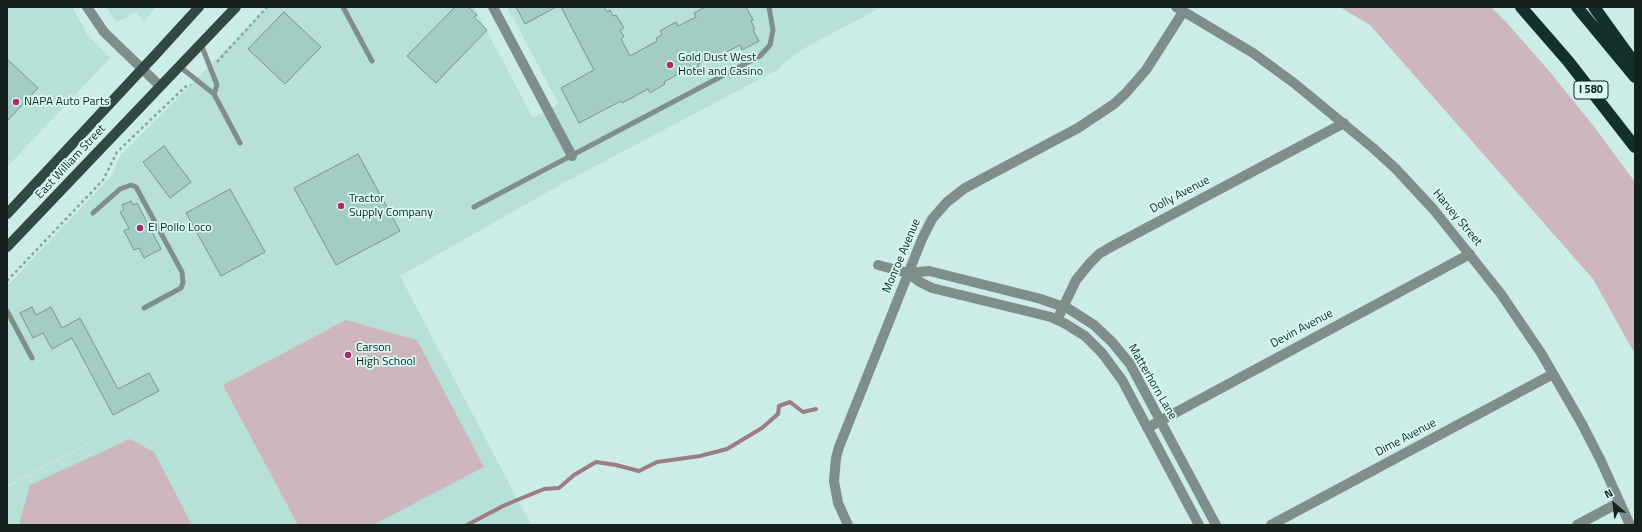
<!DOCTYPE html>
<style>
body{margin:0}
#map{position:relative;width:1642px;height:532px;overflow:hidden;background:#ccece6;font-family:"Titillium Web",sans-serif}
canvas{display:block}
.frame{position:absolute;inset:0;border:8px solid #15211e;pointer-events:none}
.north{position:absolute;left:1594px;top:484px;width:40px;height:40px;-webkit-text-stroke:3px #d9faf3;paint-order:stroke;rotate:332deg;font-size:11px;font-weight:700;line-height:16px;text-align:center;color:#15211e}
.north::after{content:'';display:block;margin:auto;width:14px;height:18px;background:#15211e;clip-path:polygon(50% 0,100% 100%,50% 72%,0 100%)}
</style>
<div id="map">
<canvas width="1642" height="532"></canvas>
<div class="frame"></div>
<div class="north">N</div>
</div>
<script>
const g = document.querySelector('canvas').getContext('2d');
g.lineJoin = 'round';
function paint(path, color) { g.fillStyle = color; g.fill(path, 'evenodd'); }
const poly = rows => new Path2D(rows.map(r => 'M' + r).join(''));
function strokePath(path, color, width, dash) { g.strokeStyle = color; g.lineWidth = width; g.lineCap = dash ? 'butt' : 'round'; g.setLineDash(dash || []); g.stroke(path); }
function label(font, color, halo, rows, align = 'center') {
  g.font = font + ' "Titillium Web",sans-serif'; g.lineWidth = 3.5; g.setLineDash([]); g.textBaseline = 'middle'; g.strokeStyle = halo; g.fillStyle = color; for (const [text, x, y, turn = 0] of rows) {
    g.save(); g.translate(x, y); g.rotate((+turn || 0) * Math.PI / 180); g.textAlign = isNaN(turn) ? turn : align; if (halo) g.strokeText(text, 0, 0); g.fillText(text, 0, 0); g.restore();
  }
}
const built = poly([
 [7,7,72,7,87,34,110,58,7,167],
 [106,7,156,7,144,21,136,12,117,22],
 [268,7,474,7,533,118,559,104,507,7,882,7,808,46,781,65,779,69,567,181,400,276,531,525,7,525,7,487,182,394,7,486,7,286,113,174,120,156]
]);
const green = poly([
 [1340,7,1491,7,1507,23,1550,72,1592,124,1635,182,1635,354,1593,279,1370,25],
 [346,320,417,340,484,467,373,525,298,525,223,385],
 [130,439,154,452,192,525,19,525,30,485]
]);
const stream = poly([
 [467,525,505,505,544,489,559,488,574,475,596,462,616,465,639,471,657,462,700,456,727,449,762,428,778,414,779,406,790,402,803,412,816,409]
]);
const building = poly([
 [455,7,468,7,477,15,474,17,487,30,436,83,407,56,455,7],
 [516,7,556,7,525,24,516,7],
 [561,7,604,7,607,12,610,10,613,16,616,15,624,28,620,30,624,37,621,39,630,56,657,41,656,38,662,35,660,31,676,22,678,26,696,17,694,13,705,7,746,7,753,20,751,21,755,29,753,30,759,41,742,50,740,45,717,57,716,54,698,64,699,66,684,75,682,72,664,82,665,84,650,93,648,89,622,103,621,101,579,123,561,88,594,70,561,7],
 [284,12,321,47,285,84,248,49,284,12],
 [7,59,38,88,7,121,7,59],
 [164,146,191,182,170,198,143,162,164,146],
 [358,154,400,231,336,265,294,188,358,154],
 [230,189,265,252,221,276,186,213,230,189],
 [131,201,133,205,137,203,161,249,144,258,139,248,134,250,124,231,129,228,120,212,124,210,122,205,131,201],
 [32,307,36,315,51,307,62,328,80,318,118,389,149,373,159,391,113,415,72,338,52,349,43,333,33,338,20,313,32,307]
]);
const path = poly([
 [217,62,267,7],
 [7,281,103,180,117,152,185,87,191,85]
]);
const service = poly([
 [343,7,372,61],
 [201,44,217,85,214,94],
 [179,66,214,94,240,143],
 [474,207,760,56,770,45,773,30,769,7],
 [93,213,120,189,131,185,136,187,182,272,183,283,181,288,144,308],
 [7,311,32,358]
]);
const minor = poly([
 [87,7,104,32,160,86],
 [493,7,572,156],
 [1176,7,1253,53,1294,83,1373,148,1396,169,1434,210,1501,294,1541,353,1582,424,1601,461,1630,525],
 [878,265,908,273,929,271,1041,299,1069,309,1094,325,1112,342,1130,364,1216,525],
 [908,273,920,282,932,288,1051,317,1064,323,1085,336,1102,353,1122,380,1199,525],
 [1057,320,1076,280,1090,263,1099,254,1109,248,1344,123],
 [1147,428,1470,254],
 [848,525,838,503,834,481,836,458,839,447,922,239,932,219,947,202,965,188,1078,128,1114,104,1125,94,1146,70,1183,12],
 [1271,525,1553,374],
 [1577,525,1620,502]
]);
const primary = poly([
 [7,214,157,53,199,7],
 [7,247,236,7]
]);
const motorway = poly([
 [1521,7,1568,61,1635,147],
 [1577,7,1635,77],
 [1594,7,1635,64]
]);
const markers = [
 [670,65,4,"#b1296b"],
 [16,102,4,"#b1296b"],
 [341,206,4,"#b1296b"],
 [140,228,4,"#b1296b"],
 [348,355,4,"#b1296b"]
];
const shields = [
 [1591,90,34]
];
const shieldNames = [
 ["I 580",1591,90]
];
const poiNames = [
 ["Gold Dust West",678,58],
 ["Hotel and Casino",678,72],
 ["NAPA Auto Parts",24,102],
 ["Tractor",349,199],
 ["Supply Company",349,213],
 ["El Pollo Loco",148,228],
 ["Carson",356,348],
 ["High School",356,362]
];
const streetNames = [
 ["East William Street",71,162,-47],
 ["Dolly Avenue",1180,195,-28],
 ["Harvey Street",1457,218,50],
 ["Monroe Avenue",902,256,-67],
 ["Devin Avenue",1302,329,-28],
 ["Matterhorn Lane",1152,382,60],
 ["Dime Avenue",1406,438,-28]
];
paint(built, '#b7e0d7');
paint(green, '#ceb6be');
strokePath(stream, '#9d7b87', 4);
paint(building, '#a3ccc4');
strokePath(building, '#789690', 1);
strokePath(path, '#8aa39e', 2.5, [3, 3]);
strokePath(service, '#808e8b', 5);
strokePath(minor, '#808e8b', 10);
strokePath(primary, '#314843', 10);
strokePath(motorway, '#14302b', 12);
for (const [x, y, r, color] of markers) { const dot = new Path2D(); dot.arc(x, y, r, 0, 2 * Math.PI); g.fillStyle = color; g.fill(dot); strokePath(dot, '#d9faf3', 1.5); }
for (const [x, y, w] of shields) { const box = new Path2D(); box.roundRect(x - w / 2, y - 9, w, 18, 3); g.fillStyle = '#d9faf3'; g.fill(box); strokePath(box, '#15211e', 1); }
label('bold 11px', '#15211e', null, shieldNames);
label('12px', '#15211e', '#d9faf3', poiNames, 'left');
label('12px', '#15211e', '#d9faf3', streetNames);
</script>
